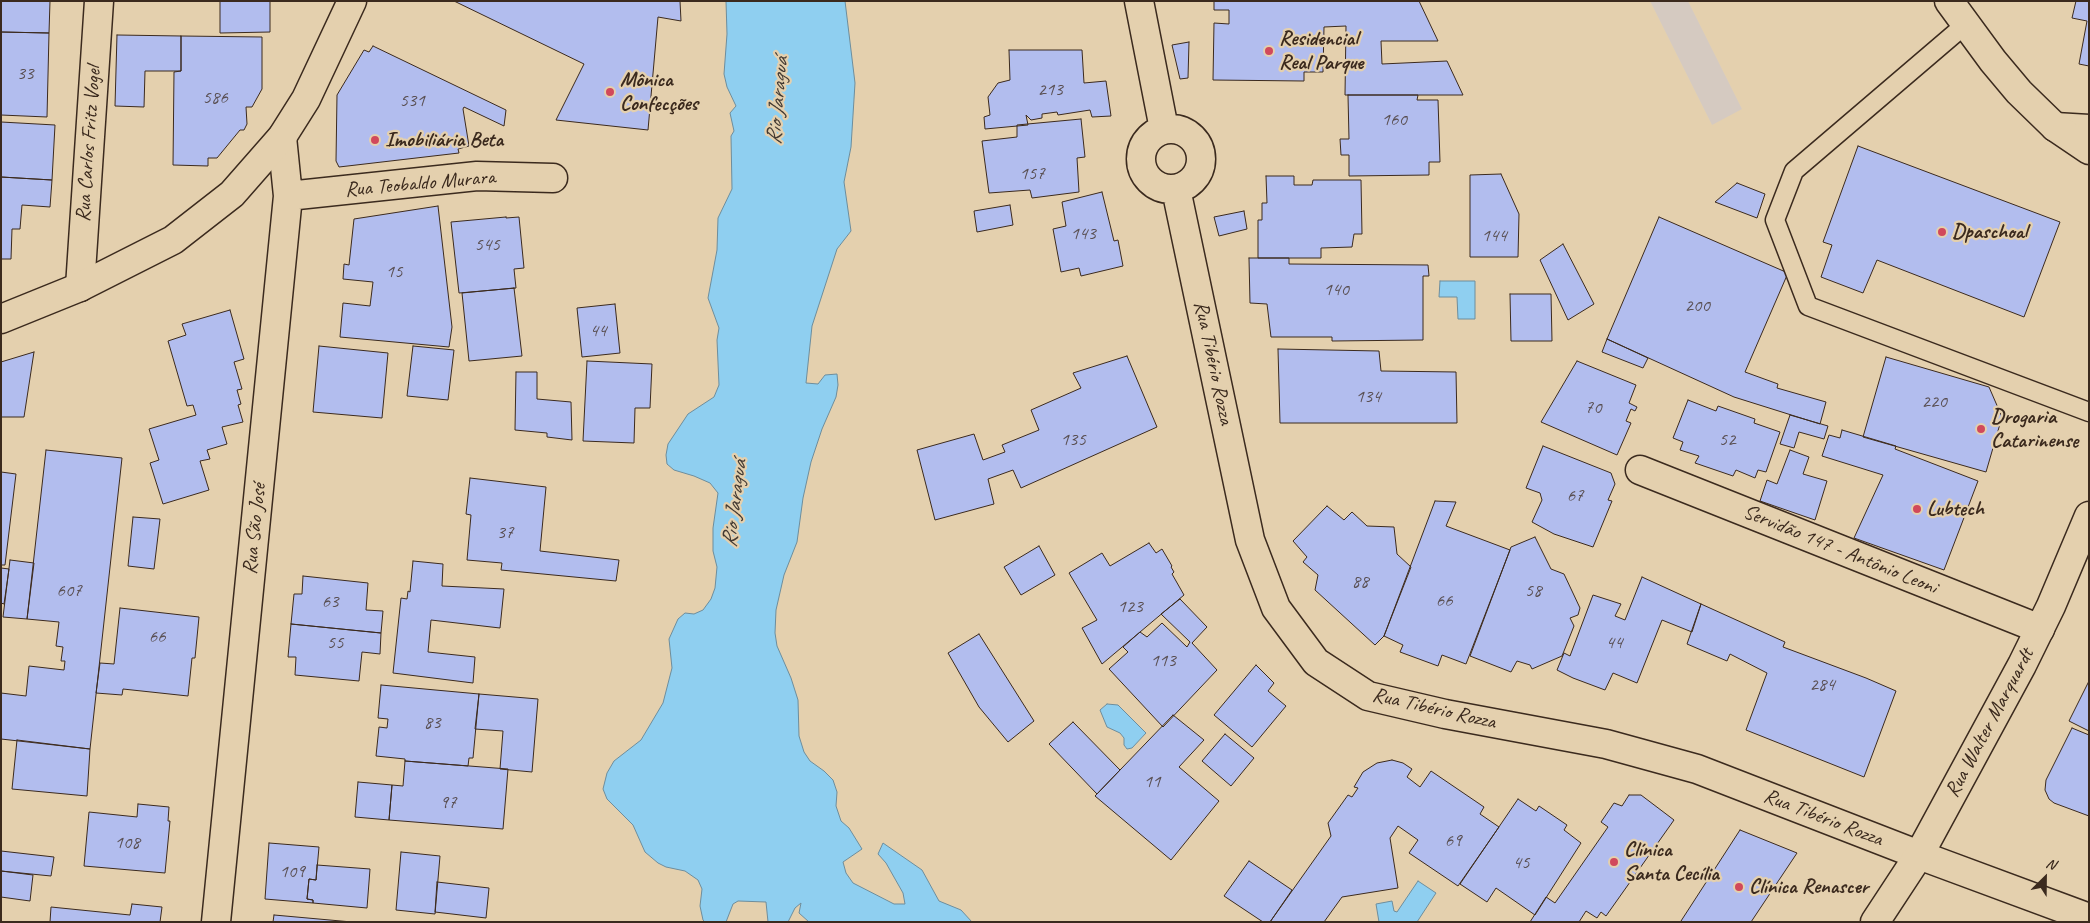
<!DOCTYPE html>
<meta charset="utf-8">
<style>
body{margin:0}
#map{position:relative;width:2090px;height:923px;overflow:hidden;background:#e4d0ae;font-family:Caveat,sans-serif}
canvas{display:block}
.frame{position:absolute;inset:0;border:2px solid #3b2a1e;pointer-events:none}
.north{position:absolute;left:2020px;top:853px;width:50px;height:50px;-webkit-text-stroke:4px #e4d0ae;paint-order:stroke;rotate:23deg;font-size:14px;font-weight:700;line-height:20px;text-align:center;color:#3b2a1e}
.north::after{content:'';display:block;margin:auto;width:18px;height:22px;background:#3b2a1e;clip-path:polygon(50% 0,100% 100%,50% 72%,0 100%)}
</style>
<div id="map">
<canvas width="2090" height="923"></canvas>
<div class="frame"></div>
<div class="north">N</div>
</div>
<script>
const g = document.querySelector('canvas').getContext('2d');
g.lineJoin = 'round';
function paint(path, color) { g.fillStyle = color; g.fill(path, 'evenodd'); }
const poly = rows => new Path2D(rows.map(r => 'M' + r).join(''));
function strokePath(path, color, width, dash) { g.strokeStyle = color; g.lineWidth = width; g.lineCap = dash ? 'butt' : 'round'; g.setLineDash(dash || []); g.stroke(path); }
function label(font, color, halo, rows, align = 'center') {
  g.font = font + ' Caveat,sans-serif'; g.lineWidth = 4.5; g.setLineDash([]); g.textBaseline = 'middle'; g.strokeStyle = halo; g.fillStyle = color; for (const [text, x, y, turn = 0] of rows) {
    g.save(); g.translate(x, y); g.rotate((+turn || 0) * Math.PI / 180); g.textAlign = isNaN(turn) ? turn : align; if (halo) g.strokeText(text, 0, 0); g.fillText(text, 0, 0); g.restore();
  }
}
const built = poly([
 [1650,1,1688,1,1742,109,1712,125]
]);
const water = poly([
 [726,1,845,1,855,83,851,147,844,182,851,231,837,249,812,326,806,383,818,384,825,375,837,374,838,385,836,397,822,429,811,462,803,498,797,542,784,575,776,610,775,633,777,646,791,678,798,700,799,736,804,752,810,761,824,771,833,780,837,792,836,806,841,821,849,828,862,849,843,862,846,873,853,883,894,904,905,904,903,893,886,863,878,854,883,843,922,870,939,901,961,910,972,922,809,922,799,913,801,903,795,908,788,922,768,922,766,902,738,901,733,904,726,922,705,922,703,920,700,906,702,889,698,880,685,871,666,867,658,863,645,852,633,825,607,799,603,789,607,773,614,761,641,740,663,703,672,668,669,639,678,619,685,613,694,614,703,610,711,599,715,588,717,567,713,551,713,528,718,493,710,483,694,476,674,470,667,464,666,455,668,444,688,414,714,397,719,385,717,340,719,328,708,298,717,250,718,218,732,189,731,136,734,131,730,113,736,106,727,87,724,74,727,34,726,1],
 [1440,281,1475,281,1475,319,1458,319,1457,297,1439,297,1440,281],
 [1107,704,1118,705,1146,733,1132,748,1127,749,1124,745,1124,738,1120,733,1107,727,1100,710,1107,704],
 [1418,881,1436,893,1417,922,1379,922,1376,904,1392,901,1394,911,1397,912,1418,881]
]);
const building = poly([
 [1,1,50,1,49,33,1,32,1,1],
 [220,1,270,1,270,32,220,33,220,1],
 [454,1,680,1,681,21,658,17,648,130,556,120,584,64,454,1],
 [1214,1,1419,1,1438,41,1381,41,1382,64,1447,61,1463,95,1345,95,1346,26,1324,27,1323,72,1304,72,1304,81,1213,80,1214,23,1229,24,1229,10,1214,10,1214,1],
 [2076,1,2089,1,2089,66,2079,64,2087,21,2072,18,2076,1],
 [1,32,49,33,47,117,1,115,1,32],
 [117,35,181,36,181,71,145,71,144,107,115,106,117,35],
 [181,36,262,37,262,89,252,107,246,107,247,124,244,130,240,130,217,158,208,158,208,166,173,165,174,72,181,71,181,36],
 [1189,42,1188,78,1180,79,1172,45,1189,42],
 [373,46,506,110,504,126,464,107,463,109,469,146,458,149,459,153,339,167,336,161,337,95,364,50,369,52,373,46],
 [1009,50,1082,50,1084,83,1106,81,1111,116,1092,117,1090,110,1058,115,1057,112,1042,114,1042,118,1031,120,1026,115,1028,125,985,129,984,117,990,115,988,97,998,83,1010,80,1009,50],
 [1348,95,1418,95,1417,100,1438,100,1440,162,1429,162,1429,175,1349,176,1349,155,1341,155,1340,139,1349,139,1348,95],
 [1081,119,1085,157,1077,158,1079,192,1032,198,1030,190,989,193,982,141,1017,137,1017,125,1081,119],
 [1,122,55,125,52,180,1,177,1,122],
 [1858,146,2060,222,2024,317,1877,260,1863,293,1821,277,1832,245,1823,242,1858,146],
 [1501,174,1519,214,1518,257,1470,257,1470,175,1501,174],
 [1266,176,1294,176,1294,185,1312,185,1313,180,1361,180,1362,234,1354,234,1352,247,1321,248,1321,258,1258,258,1258,220,1262,220,1262,203,1267,203,1266,176],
 [1,177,52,180,50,207,22,205,20,229,12,229,11,259,1,259,1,177],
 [1737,183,1765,194,1757,218,1715,202,1737,183],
 [1102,192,1114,241,1118,240,1123,266,1081,276,1079,268,1061,272,1053,229,1066,226,1062,202,1102,192],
 [1010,205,1013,225,977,232,974,211,1010,205],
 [438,206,452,327,449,347,340,337,343,303,370,306,373,282,343,279,344,264,349,265,354,219,438,206],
 [1244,211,1247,229,1219,236,1214,217,1244,211],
 [506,217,506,218,519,217,524,268,514,269,516,288,459,293,451,222,506,217],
 [1659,217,1788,273,1745,372,1778,384,1777,388,1826,402,1820,424,1734,397,1607,339,1659,217],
 [1563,244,1594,304,1568,320,1540,260,1563,244],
 [1249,258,1289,258,1289,264,1428,265,1429,276,1423,276,1423,340,1332,341,1332,337,1271,337,1267,304,1250,303,1249,258],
 [514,288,522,356,469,361,462,293,514,288],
 [1510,294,1551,294,1552,341,1511,341,1510,294],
 [615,304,620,353,582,357,577,308,615,304],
 [230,310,244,359,234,362,242,389,237,390,241,404,238,405,243,422,222,427,227,444,207,450,210,459,200,461,209,490,163,504,150,463,159,460,149,429,196,415,193,405,187,406,168,341,186,335,182,324,230,310],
 [1607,339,1648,358,1643,368,1602,352,1607,339],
 [319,346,388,353,382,418,313,412,319,346],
 [413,346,454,350,448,400,407,396,413,346],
 [1278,349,1379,351,1381,371,1456,372,1457,423,1280,423,1278,349],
 [34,352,24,417,1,417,1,362,34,352],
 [1127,356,1157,427,1021,488,1013,470,988,479,994,504,935,520,917,450,974,434,983,460,1005,452,1002,445,1039,430,1031,410,1081,388,1073,373,1127,356],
 [1886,357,1989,387,2002,417,1986,472,1863,437,1886,357],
 [587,361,652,364,650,408,635,408,634,443,583,441,587,361],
 [1577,361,1636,385,1629,403,1637,407,1635,411,1631,409,1626,421,1631,423,1617,455,1541,422,1577,361],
 [516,372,537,372,537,399,571,402,572,440,547,437,547,433,515,430,516,372],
 [1688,400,1716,411,1718,406,1755,419,1754,423,1780,432,1766,472,1758,470,1755,478,1736,470,1733,476,1695,463,1699,456,1680,450,1683,442,1673,438,1688,400],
 [1790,415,1828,426,1824,439,1799,432,1794,448,1780,444,1790,415],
 [1842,430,1896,446,1895,449,1978,481,1944,570,1854,538,1883,475,1822,456,1829,435,1840,438,1842,430],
 [1543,446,1611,473,1615,484,1608,500,1612,501,1593,547,1554,534,1532,522,1542,500,1540,493,1526,488,1543,446],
 [46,450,122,458,90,749,1,739,1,693,26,696,29,666,64,670,65,661,61,661,63,647,56,646,59,622,27,619,46,450],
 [1790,450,1809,457,1803,474,1827,481,1815,520,1760,501,1767,480,1777,484,1790,450],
 [1,472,16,474,5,565,1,565,1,472],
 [470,478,546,487,540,551,619,560,616,581,501,570,502,563,467,560,471,515,466,514,470,478],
 [1435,501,1456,502,1446,526,1510,550,1466,664,1442,655,1438,666,1400,652,1403,645,1384,636,1435,501],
 [1327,506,1344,520,1352,512,1367,526,1394,527,1397,554,1411,567,1384,636,1375,645,1315,590,1318,575,1303,562,1307,557,1293,541,1327,506],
 [133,517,160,519,154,569,128,566,133,517],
 [1535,537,1551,569,1564,574,1580,608,1578,615,1570,618,1574,626,1562,656,1532,669,1530,665,1517,661,1511,672,1470,656,1511,547,1535,537],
 [1149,543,1156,553,1162,549,1172,566,1171,567,1174,572,1172,574,1184,595,1102,664,1082,628,1097,620,1069,573,1102,553,1110,566,1149,543],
 [1039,546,1055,575,1021,595,1004,567,1039,546],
 [10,560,34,563,27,619,3,617,10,560],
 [413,561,443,564,442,586,504,589,500,628,431,620,428,652,475,657,473,683,393,673,401,598,407,599,408,591,410,592,413,561],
 [1,568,9,569,4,604,1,603,1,568],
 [303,576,368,583,366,610,383,611,381,633,291,624,294,594,302,594,303,576],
 [1642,577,1701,604,1692,632,1662,620,1637,683,1613,673,1605,690,1573,678,1557,670,1564,653,1570,656,1593,595,1621,604,1615,616,1625,620,1642,577],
 [1180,599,1207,627,1192,643,1217,670,1163,727,1109,669,1128,652,1123,647,1140,632,1147,637,1162,623,1187,647,1190,642,1161,614,1180,599],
 [1701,604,1785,642,1783,647,1866,678,1896,691,1864,777,1746,730,1767,673,1730,654,1727,661,1687,644,1701,604],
 [120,608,199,617,195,658,192,658,188,696,123,689,122,695,96,693,100,663,114,664,120,608],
 [291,624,381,633,380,654,362,652,359,681,295,675,296,657,288,657,291,624],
 [979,634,1034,721,1008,742,979,707,948,653,979,634],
 [1256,665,1274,683,1268,691,1286,706,1252,747,1214,715,1256,665],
 [2089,681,2089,731,2069,721,2089,681],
 [381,685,479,694,473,758,469,758,468,766,405,761,405,759,376,756,379,727,387,728,388,719,378,718,381,685],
 [479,694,538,699,532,772,500,769,503,731,475,729,479,694],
 [1173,715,1204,740,1179,767,1219,801,1171,860,1095,796,1173,715],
 [1073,722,1120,770,1097,794,1049,744,1073,722],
 [2072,728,2089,735,2089,816,2054,803,2049,799,2045,790,2046,780,2072,728],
 [1225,734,1254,758,1231,786,1202,761,1225,734],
 [17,740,90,749,87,796,12,789,17,740],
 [1392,760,1403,763,1412,769,1407,777,1420,787,1431,771,1484,807,1480,814,1499,827,1458,886,1409,853,1418,840,1398,826,1390,838,1398,888,1342,897,1324,922,1270,922,1331,836,1328,823,1348,795,1352,797,1358,788,1354,787,1363,772,1377,763,1392,760],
 [405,761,508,769,503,829,389,820,392,785,403,786,405,761],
 [358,782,392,785,389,820,355,817,358,782],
 [1629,795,1641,795,1674,820,1606,916,1601,912,1597,918,1586,911,1579,922,1530,922,1546,897,1555,903,1608,827,1601,822,1614,803,1622,806,1629,795],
 [1518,799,1536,811,1539,806,1567,825,1564,830,1581,843,1535,915,1496,888,1487,902,1460,884,1518,799],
 [138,804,169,807,168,821,170,821,165,873,84,866,89,812,137,817,138,804],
 [1740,830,1797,853,1751,922,1683,922,1681,921,1740,830],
 [269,843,319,847,316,880,309,879,307,899,313,900,313,903,265,899,269,843],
 [1,851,54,857,51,876,1,871,1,851],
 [401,852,440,856,435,914,396,910,401,852],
 [1249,861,1292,890,1270,922,1263,922,1224,896,1249,861],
 [317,865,370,869,367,908,313,903,313,900,307,899,309,879,316,880,317,865],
 [1,871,33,875,30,901,1,897,1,871],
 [437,882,489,888,486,918,435,912,437,882],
 [132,904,162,907,160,922,50,922,51,907,130,915,132,904],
 [274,915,352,922,273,922,274,915]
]);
const lane = poly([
 [1966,24,1794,171,1775,220,1808,306,2089,412]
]);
const street = poly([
 [1139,1,1164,129],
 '1141 159a30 30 0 1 1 60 0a30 30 0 1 1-60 0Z',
 [1176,189,1250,540,1276,608,1316,662,1368,696,1445,714,1606,744,1697,769,1919,855],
 [288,196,477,176,553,178],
 [80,287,99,1],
 [1640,470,2040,629],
 [216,922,288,196,282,137]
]);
const secondary = poly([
 [2055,127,2089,129],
 [1,319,80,287,173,240,232,194,282,137,306,99,352,1],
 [1919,855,2089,918]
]);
const primary = poly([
 [1949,1,1993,61,2019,92,2055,127,2089,150],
 [1875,922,1919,855,2022,665,2051,606,2089,516]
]);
const markers = [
 [1269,51,5,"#d1495b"],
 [610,92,5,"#d1495b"],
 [375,140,5,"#d1495b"],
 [1942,232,5,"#d1495b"],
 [1981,429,5,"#d1495b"],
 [1917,509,5,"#d1495b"],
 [1614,862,5,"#d1495b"],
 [1739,887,5,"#d1495b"]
];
const numberNames = [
 ["33",25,74],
 ["213",1050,90],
 ["586",215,98],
 ["531",412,101],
 ["160",1394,120],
 ["157",1032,174],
 ["143",1083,234],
 ["144",1494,236],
 ["545",487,245],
 ["15",394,272],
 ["140",1336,290],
 ["200",1697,306],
 ["44",598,331],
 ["134",1368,397],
 ["220",1934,402],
 ["70",1593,408],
 ["135",1073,440],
 ["52",1727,440],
 ["67",1575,496],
 ["37",505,533],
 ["88",1360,582],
 ["607",69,591],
 ["58",1533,591],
 ["66",1444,601],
 ["63",330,602],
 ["123",1130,607],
 ["66",157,637],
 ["55",335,643],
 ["44",1614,643],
 ["113",1163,661],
 ["284",1822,685],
 ["83",432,723],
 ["11",1152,782],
 ["97",448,803],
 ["69",1453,841],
 ["108",127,843],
 ["45",1521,863],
 ["109",292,872]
];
const poiNames = [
 ["Residencial",1279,39],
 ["Real Parque",1279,63],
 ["Mônica",620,80],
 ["Confecções",620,104],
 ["Imobiliária Beta",385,140],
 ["Dpaschoal",1952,232],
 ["Drogaria",1991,417],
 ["Catarinense",1991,441],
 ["Lubtech",1927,509],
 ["Clínica",1624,850],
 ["Santa Cecília",1624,874],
 ["Clínica Renascer",1749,887]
];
const streetNames = [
 ["Rua Carlos Fritz Vogel",89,144,-86],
 ["Rua Teobaldo Murara",420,184,-5],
 ["Rua Tibério Rozza",1213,363,78],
 ["Rua São José",255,529,-84],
 ["Servidão 147 - Antônio Leoni",1840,550,22],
 ["Rua Tibério Rozza",1434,709,13],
 ["Rua Walter Marquardt",1990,723,-62],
 ["Rua Tibério Rozza",1823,818,21]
];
const waterNames = [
 ["Rio Jaraguá",778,101,-85],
 ["Rio Jaraguá",735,504,-83]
];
paint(built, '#d5cac1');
paint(water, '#8fcff0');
strokePath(water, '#6d8d9c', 1);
paint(building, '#b2bdee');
strokePath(building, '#3b2a1e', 1);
strokePath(lane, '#3b2a1e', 21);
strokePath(street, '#3b2a1e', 31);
strokePath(secondary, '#3b2a1e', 31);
strokePath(primary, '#3b2a1e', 31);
strokePath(lane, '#e4d0ae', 18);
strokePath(street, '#e4d0ae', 28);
strokePath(secondary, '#e4d0ae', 28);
strokePath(primary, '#e4d0ae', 28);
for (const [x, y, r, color] of markers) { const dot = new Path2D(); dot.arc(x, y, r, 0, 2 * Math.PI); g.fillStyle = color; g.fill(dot); strokePath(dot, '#e4d0ae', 2); }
label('19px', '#594f52', null, numberNames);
label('bold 21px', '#3b2a1e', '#e4d0ae', poiNames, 'left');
label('21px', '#3b2a1e', '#e4d0ae', streetNames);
label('italic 22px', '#433a33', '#e4d0ae', waterNames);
</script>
